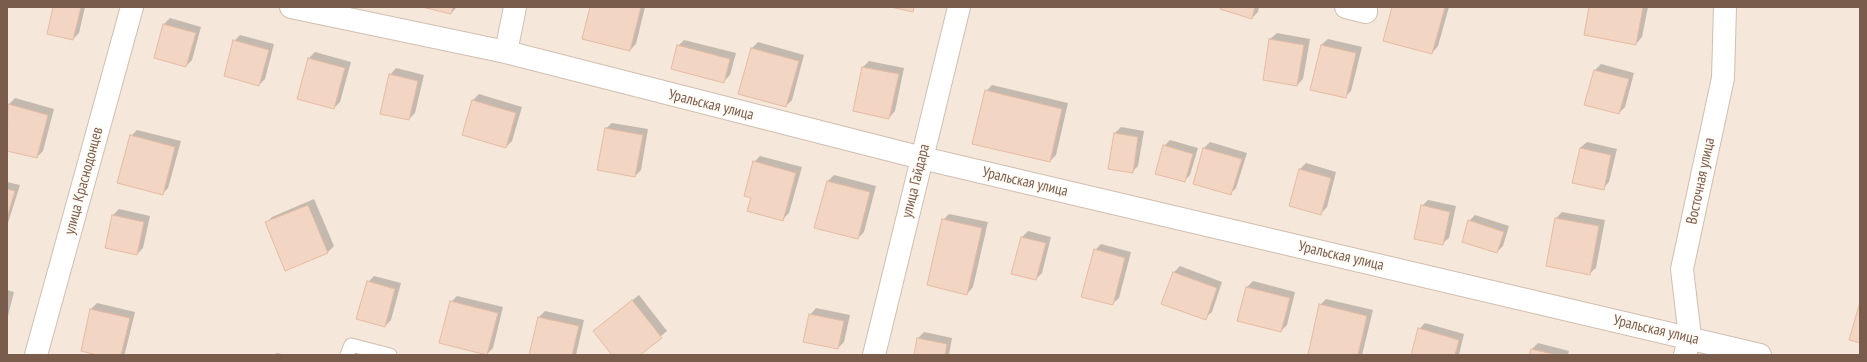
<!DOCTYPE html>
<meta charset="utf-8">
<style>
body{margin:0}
#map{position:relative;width:1867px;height:362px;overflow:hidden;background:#fdf6ec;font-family:"PT Sans Narrow",sans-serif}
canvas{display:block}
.frame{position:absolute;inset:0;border:8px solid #7a5c4d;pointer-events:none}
</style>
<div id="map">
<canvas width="1867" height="362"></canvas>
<div class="frame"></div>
</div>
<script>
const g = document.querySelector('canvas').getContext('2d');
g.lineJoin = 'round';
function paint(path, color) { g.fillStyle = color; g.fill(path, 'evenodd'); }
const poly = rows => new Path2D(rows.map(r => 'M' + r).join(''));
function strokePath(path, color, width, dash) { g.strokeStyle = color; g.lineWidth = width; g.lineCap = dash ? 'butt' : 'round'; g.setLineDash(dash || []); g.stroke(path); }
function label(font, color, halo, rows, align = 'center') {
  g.font = font + ' "PT Sans Narrow",sans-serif'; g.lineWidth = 3; g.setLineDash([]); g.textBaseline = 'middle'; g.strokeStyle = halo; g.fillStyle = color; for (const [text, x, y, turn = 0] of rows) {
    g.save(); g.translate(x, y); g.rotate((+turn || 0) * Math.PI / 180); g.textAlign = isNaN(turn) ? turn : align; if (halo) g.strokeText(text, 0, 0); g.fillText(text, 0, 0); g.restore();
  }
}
const residential = poly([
 [7,7,1860,7,1860,355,7,355]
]);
const shadow = poly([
 [54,7,85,7,79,33,73,39],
 [427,7,457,7,451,13],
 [591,7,645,7,636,44,630,50],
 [1222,7,1259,7,1258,12,1252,18],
 [1393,7,1449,7,1438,46,1432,53],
 [1590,7,1648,7,1642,37,1636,44],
 [170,18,201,27,192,60,186,66,164,24],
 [1277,33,1310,39,1303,79,1297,85,1264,79,1270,39],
 [240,35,274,44,265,79,259,85,234,41],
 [1328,39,1362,47,1351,91,1345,97,1321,45],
 [684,40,736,53,730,75,724,81,678,46],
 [758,42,804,55,792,100,786,106,740,93,752,48],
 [315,52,351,62,340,102,334,108,298,99,309,58],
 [869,61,904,68,895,111,889,118,854,110,863,67],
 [1601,64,1634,73,1625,107,1619,113,1595,70],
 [396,68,424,75,415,113,409,119,390,75],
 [992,85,1068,103,1056,155,1050,161,986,91],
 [479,94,522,107,512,141,506,147,463,134,473,100],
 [15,98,54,109,43,151,37,157,7,150,7,110,9,104],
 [612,123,648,129,641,170,635,176,605,129],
 [1121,127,1144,131,1138,166,1132,172,1115,133],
 [137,130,181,141,168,188,162,194,131,136],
 [1170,140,1198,148,1190,175,1184,181,1164,146],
 [1210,142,1247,153,1236,188,1230,194,1194,183,1204,148],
 [1587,142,1617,149,1609,182,1603,188,1580,148],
 [760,156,802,167,789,213,783,219,752,197,754,162],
 [1306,163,1336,172,1327,207,1321,213,1300,169],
 [834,175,876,186,864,232,858,238,828,181],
 [7,182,20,185,7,226],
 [314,199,334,246,328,252,285,269,266,223,272,217],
 [1428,200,1456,206,1449,238,1442,244,1422,206],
 [119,209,150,216,143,248,137,254,113,215],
 [1562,212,1605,220,1596,268,1589,274,1547,265,1556,218],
 [949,214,988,222,973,287,967,294,943,220],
 [1475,215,1509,226,1503,246,1497,252,1469,221],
 [1028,231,1051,237,1042,273,1036,279,1022,237],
 [1101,244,1131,252,1119,298,1112,304,1095,250],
 [1180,266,1222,282,1212,312,1205,318,1163,303,1174,272],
 [374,276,401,283,391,320,385,326,368,282],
 [1253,281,1295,292,1287,325,1281,331,1238,320,1247,287],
 [7,290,14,292,7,320],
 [639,295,667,331,638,355,613,355,594,331],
 [457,296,503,307,493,348,487,354,451,302],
 [1326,299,1373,310,1362,355,1309,355,1320,305],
 [97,303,135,312,125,353,124,355,101,355,91,309],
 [816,308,850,315,844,342,838,348,810,315],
 [545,311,584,320,576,355,530,355,539,317],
 [1425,323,1464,334,1459,355,1412,355,1419,329],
 [924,332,952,338,949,355,915,355,918,338],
 [1538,343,1569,351,1568,355,1530,355,1532,349],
 [277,353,286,355,274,355]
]);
const building = poly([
 [53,7,81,7,73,40,47,34,53,7],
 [422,7,453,7,451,14,422,7],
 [590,7,641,7,630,51,582,39,590,7],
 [891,7,914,7,913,12,891,7],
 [1221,7,1255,7,1252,19,1220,9,1221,7],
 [1392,7,1445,7,1432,54,1383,41,1392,7],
 [1589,7,1643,7,1636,45,1584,35,1589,7],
 [163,24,196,33,186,67,154,58,163,24],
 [1269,39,1304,45,1297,86,1263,80,1269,39],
 [233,40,269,50,259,86,224,76,233,40],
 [677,45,730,59,724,83,671,69,677,45],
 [1321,45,1356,53,1346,98,1310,90,1321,45],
 [751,48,799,61,786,107,738,94,751,48],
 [308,58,345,68,334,109,297,99,308,58],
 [862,67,899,74,889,119,853,111,862,67],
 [1594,70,1629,79,1619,114,1584,105,1594,70],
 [389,74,418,81,409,120,380,114,389,74],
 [985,90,1062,109,1050,162,972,144,985,90],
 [472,100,516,113,506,148,462,135,472,100],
 [8,104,48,115,37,158,7,151,8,104],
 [605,128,643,135,635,177,597,170,605,128],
 [1114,133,1138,137,1133,173,1108,169,1114,133],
 [130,135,175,147,163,195,117,183,130,135],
 [1163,145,1193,154,1185,182,1155,174,1163,145],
 [1203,148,1242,159,1231,195,1193,184,1203,148],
 [1580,148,1611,155,1604,190,1572,183,1580,148],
 [753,161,796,173,783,221,747,211,751,198,744,196,753,161],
 [1299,169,1331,178,1321,215,1289,206,1299,169],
 [827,181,870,192,858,239,814,228,827,181],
 [7,189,15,191,7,218,7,189],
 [308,205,328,253,285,271,265,222,308,205],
 [1421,205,1450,212,1443,245,1414,239,1421,205],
 [112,215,144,222,137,255,105,248,112,215],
 [1555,218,1599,226,1590,275,1546,266,1555,218],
 [942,219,982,228,967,295,927,285,942,219],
 [1468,220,1504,232,1497,253,1462,242,1468,220],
 [1021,237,1046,243,1036,280,1011,274,1021,237],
 [1094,249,1125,258,1113,305,1081,297,1094,249],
 [1173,272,1217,288,1206,320,1161,304,1173,272],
 [367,281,395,289,385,327,356,319,367,281],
 [1246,287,1290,298,1281,332,1237,321,1246,287],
 [632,300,662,338,640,355,612,355,593,331,632,300],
 [450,301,498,313,487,355,439,343,450,301],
 [1860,302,1860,343,1849,340,1860,302],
 [1319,304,1367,316,1358,355,1308,355,1319,304],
 [90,309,130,318,121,355,97,355,81,351,90,309],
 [809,314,844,321,838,349,803,342,809,314],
 [538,317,579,326,572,355,529,355,538,317],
 [1418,328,1459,340,1455,355,1411,355,1418,328],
 [917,338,947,344,945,355,914,355,917,338],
 [1531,349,1557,355,1529,355,1531,349]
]);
const lane = poly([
 [347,355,351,345,390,355]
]);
const street = poly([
 [291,7,506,52,922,158,1760,355],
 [1346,7,1366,12,1366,7],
 [506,52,515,7],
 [36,355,132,7],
 [874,355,959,7],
 [1685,355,1690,337,1682,269,1723,78,1725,7]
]);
const streetNames = [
 ["Уральская улица",711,105,14],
 ["улица Краснодонцев",84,181,-75],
 ["улица Гайдара",916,181,-76],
 ["Восточная улица",1701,181,-78],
 ["Уральская улица",1025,182,13],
 ["Уральская улица",1341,256,13],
 ["Уральская улица",1656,330,13]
];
paint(residential, '#f5e8da');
paint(shadow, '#0003');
paint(building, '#f3d5c3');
strokePath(building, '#e6bba3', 1);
strokePath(lane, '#d1beb0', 15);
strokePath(street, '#d1beb0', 24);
strokePath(lane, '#fff', 13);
strokePath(street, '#fff', 22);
label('15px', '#7a5c4d', '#fffaf3', streetNames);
</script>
